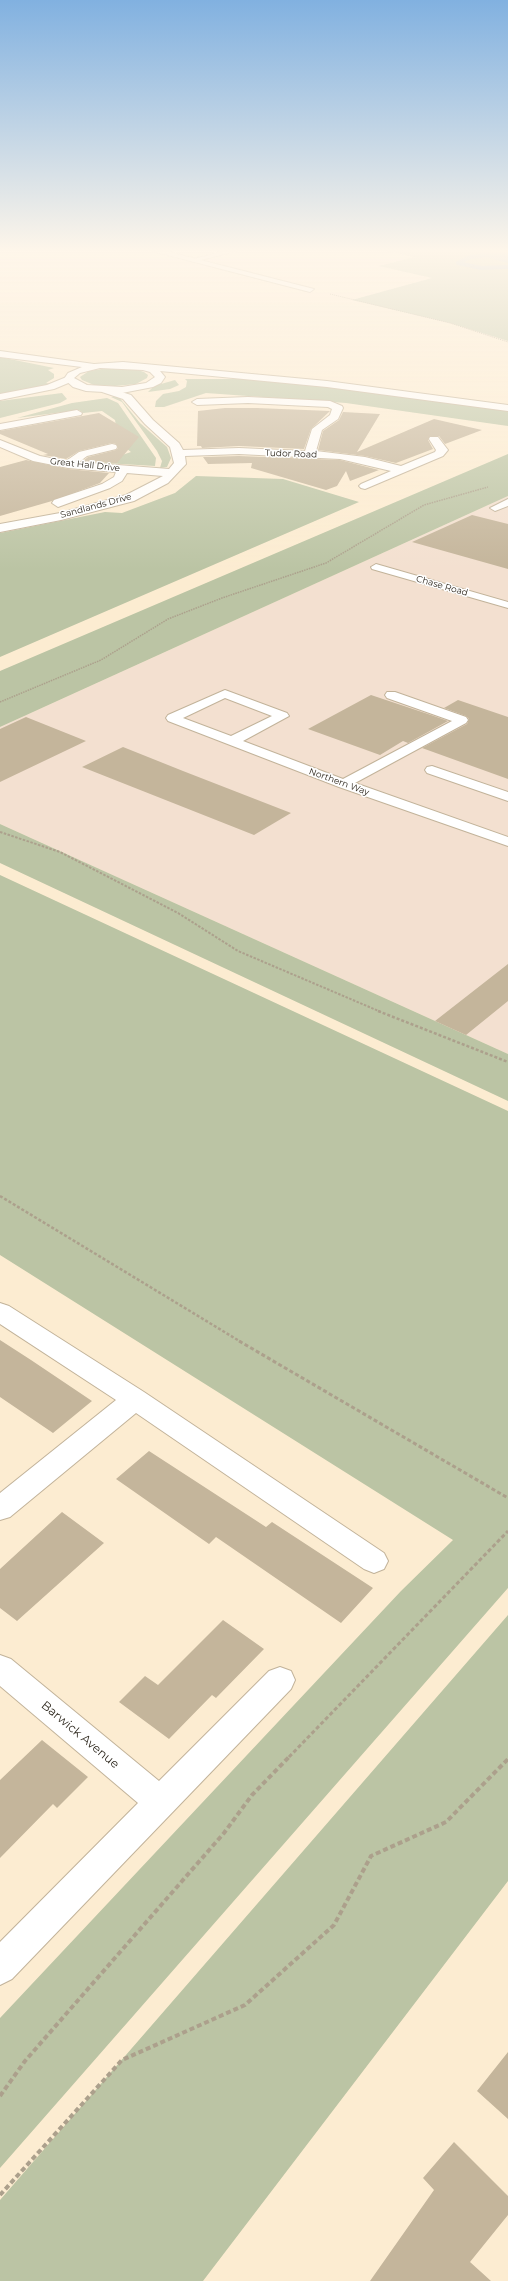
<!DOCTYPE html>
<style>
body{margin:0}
canvas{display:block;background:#fcecd1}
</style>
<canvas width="508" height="2281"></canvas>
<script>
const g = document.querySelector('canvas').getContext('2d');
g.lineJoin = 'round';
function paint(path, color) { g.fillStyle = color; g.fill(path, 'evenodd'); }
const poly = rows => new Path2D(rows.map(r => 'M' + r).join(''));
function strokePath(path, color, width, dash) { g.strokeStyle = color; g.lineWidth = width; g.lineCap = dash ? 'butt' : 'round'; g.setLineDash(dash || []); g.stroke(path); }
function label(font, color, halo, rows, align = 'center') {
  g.font = font + ' Montserrat,sans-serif'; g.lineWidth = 3; g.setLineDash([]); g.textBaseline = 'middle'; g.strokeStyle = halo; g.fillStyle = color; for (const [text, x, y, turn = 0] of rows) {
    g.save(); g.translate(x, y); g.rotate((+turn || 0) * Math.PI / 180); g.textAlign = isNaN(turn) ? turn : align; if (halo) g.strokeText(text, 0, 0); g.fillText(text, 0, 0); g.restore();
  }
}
const industrial = poly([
 [508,496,508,1054,0,824,0,727]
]);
const green = poly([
 [387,251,508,251,508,341,450,323,352,300,432,278,379,266,415,257],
 [0,357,54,368,48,370,54,374,54,378,46,383,51,384,0,394],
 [108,368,138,370,144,372,148,375,147,378,136,384,115,386,94,385,82,380,80,377,89,371],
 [185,379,241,379,284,381,508,411,508,426,346,403,206,393,164,407,155,407,156,401,163,394,179,391,186,387,187,381],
 [175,380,179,385,170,389,148,392,154,386],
 [62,393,67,399,60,403,0,418,0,401],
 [118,396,140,423,167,447,171,458,167,467,160,468,162,461,157,451,122,402,111,397],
 [107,398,118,403,156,458,155,466,104,463,107,460,131,452,119,443,115,420,102,411,83,413,79,410,17,418,72,403],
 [508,454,508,496,0,727,0,671],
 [196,476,283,479,359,502,0,657,0,533,105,512,122,513,175,493],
 [0,824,508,1054,508,1101,0,863],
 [0,875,508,1111,508,1588,0,2168,0,2018,401,1591,453,1540,0,1255],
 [508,1615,508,1881,203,2281,0,2281,0,2200]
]);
const water = poly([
 [475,251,508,251,508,263,481,256,480,252]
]);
const stream = poly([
 [489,255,470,257,458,263,481,268,508,267]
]);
const building = poly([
 [225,408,257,408,330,411,311,429,304,449,239,446,202,448,201,446,197,446,198,411],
 [343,412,380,414,357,452,434,419,482,430,445,444,439,436,430,436,428,440,433,449,396,463,365,456,318,450,323,431,339,420],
 [99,413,139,437,117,463,83,461,88,457,116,450,118,448,116,444,112,443,79,451,66,459,43,455,48,454,0,434,0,431],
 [239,456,340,460,379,470,350,481,346,471,337,486,326,490,251,468,252,463,208,464,203,457],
 [26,460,68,469,109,473,100,483,52,501,0,516,0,467],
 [472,515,508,524,508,569,412,542],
 [371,695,431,715,448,721,408,743,403,741,380,755,308,729],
 [458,700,508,717,508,779,422,748,467,724,469,719,466,716,444,708],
 [26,717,86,741,0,782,0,729],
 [123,747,183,771,291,813,254,835,82,767],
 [508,964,508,1001,466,1035,435,1021],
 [0,1340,31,1360,92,1401,53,1433,0,1397],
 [149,1451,266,1527,272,1522,373,1588,341,1623,216,1537,209,1544,116,1479],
 [62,1512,104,1543,17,1621,0,1608,0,1569],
 [223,1620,264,1649,216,1698,212,1695,169,1739,119,1702,145,1676,158,1685],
 [42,1740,88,1777,57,1808,53,1804,0,1858,0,1780],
 [508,2052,508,2119,477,2091],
 [454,2142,508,2196,508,2215,470,2262,491,2281,370,2281,434,2190,423,2178]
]);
const pathFar5 = poly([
 [467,268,475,266],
 [330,294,450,323,508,342]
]);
const pathFar4 = poly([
 [0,702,101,660,168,619,222,598,326,563,424,505,488,487]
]);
const pathFar3 = poly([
 [0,832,60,852,178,913,238,951,381,1012]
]);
const pathFar2 = poly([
 [378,1011,508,1062],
 [0,1196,241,1342]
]);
const pathFar1 = poly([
 [239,1341,508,1498],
 [289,1757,508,1531]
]);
const path = poly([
 [0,2096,25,2061,224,1833,252,1795,290,1756],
 [0,2195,122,2060,245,2005,334,1925,371,1856,446,1822,508,1759]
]);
const lane = poly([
 [225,251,236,251,193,262,190,260,225,251],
 [508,499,508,506,495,511,490,508,508,499],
 [376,564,508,602,508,608,372,569,371,567,376,564],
 [225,690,287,713,289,716,243,741,343,779,452,721,387,698,385,695,387,692,395,692,466,717,468,720,466,723,355,783,508,837,508,846,339,787,168,721,166,718,168,715,225,690],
 [225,698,272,716,231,736,183,718,225,698],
 [432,766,508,792,508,801,427,773,425,770,427,767,432,766]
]);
const street = poly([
 [152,251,165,251,314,289,310,292,152,251],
 [106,387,131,395,153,420,179,443,183,450,239,448,305,451,312,429,330,415,332,409,328,407,248,403,197,405,192,402,197,399,248,397,330,401,342,406,343,408,338,419,322,430,316,451,365,457,401,466,435,452,436,450,429,439,430,437,438,437,448,450,443,456,365,489,361,488,359,486,361,484,391,471,340,459,239,454,185,456,186,464,168,483,134,501,61,520,0,532,0,524,60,513,126,495,163,476,127,473,122,481,110,488,58,507,52,503,54,500,102,484,114,477,116,472,68,468,33,461,0,447,0,440,40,456,66,461,79,452,112,444,116,445,117,447,116,449,87,456,79,462,169,469,174,463,170,447,145,424,123,399,102,392,101,390,106,387],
 [77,410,82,413,81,415,0,430,0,424,77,410],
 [0,1303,9,1306,144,1392,384,1553,388,1561,384,1569,374,1573,364,1569,136,1413,10,1517,0,1520,0,1493,116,1400,0,1324,0,1303],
 [0,1655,11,1659,159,1781,269,1671,280,1667,291,1671,295,1680,291,1689,12,1979,0,1985,0,1942,138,1803,0,1686,0,1655]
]);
const secondary = poly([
 [69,376,73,377,73,381,54,389,0,400,0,394,47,385,69,376]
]);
const primary = poly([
 [0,351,94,364,123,362,327,381,508,405,508,411,327,387,160,371,165,377,161,383,153,387,122,393,86,391,73,387,64,379,68,373,82,367,0,357,0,351],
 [100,368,143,370,150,372,155,377,146,383,122,387,87,385,74,378,80,373,100,368]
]);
const farStreetnames = [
 ["Tudor Road",291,454,2],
 ["Great Hall Drive",85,465,6],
 ["Sandlands Drive",96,506,-15],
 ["Chase Road",442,586,16],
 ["Northern Way",339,782,20]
];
const nearStreetnames = [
 ["Barwick Avenue",80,1735,40]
];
paint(industrial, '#f3e0d0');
paint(green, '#bbc4a4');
paint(water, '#88add4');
strokePath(stream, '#88add4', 4);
paint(building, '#c4b59b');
strokePath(lane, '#c2b39a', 2);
strokePath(street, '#c2b39a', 2);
strokePath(secondary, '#c2b39a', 2);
strokePath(primary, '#c2b39a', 2);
strokePath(pathFar5, '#aca08c', 1, [1, 1]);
strokePath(pathFar4, '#aca08c', 1.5, [1.5, 1]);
strokePath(pathFar3, '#aca08c', 2, [2.5, 1.5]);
strokePath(pathFar2, '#aca08c', 2.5, [3, 2]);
strokePath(pathFar1, '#aca08c', 3, [4, 2.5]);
strokePath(path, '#aca08c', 4, [5, 3]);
paint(lane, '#fff');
paint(street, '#fff');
paint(secondary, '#fff');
paint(primary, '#fff');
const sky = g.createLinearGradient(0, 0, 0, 570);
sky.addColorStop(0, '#81b1e0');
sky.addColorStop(0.44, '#fef6ea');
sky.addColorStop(1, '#fef6ea00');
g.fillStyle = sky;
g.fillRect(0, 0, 508, 570);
label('9px', '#2e281e', '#fff', farStreetnames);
label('12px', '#2e281e', '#fff', nearStreetnames);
</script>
